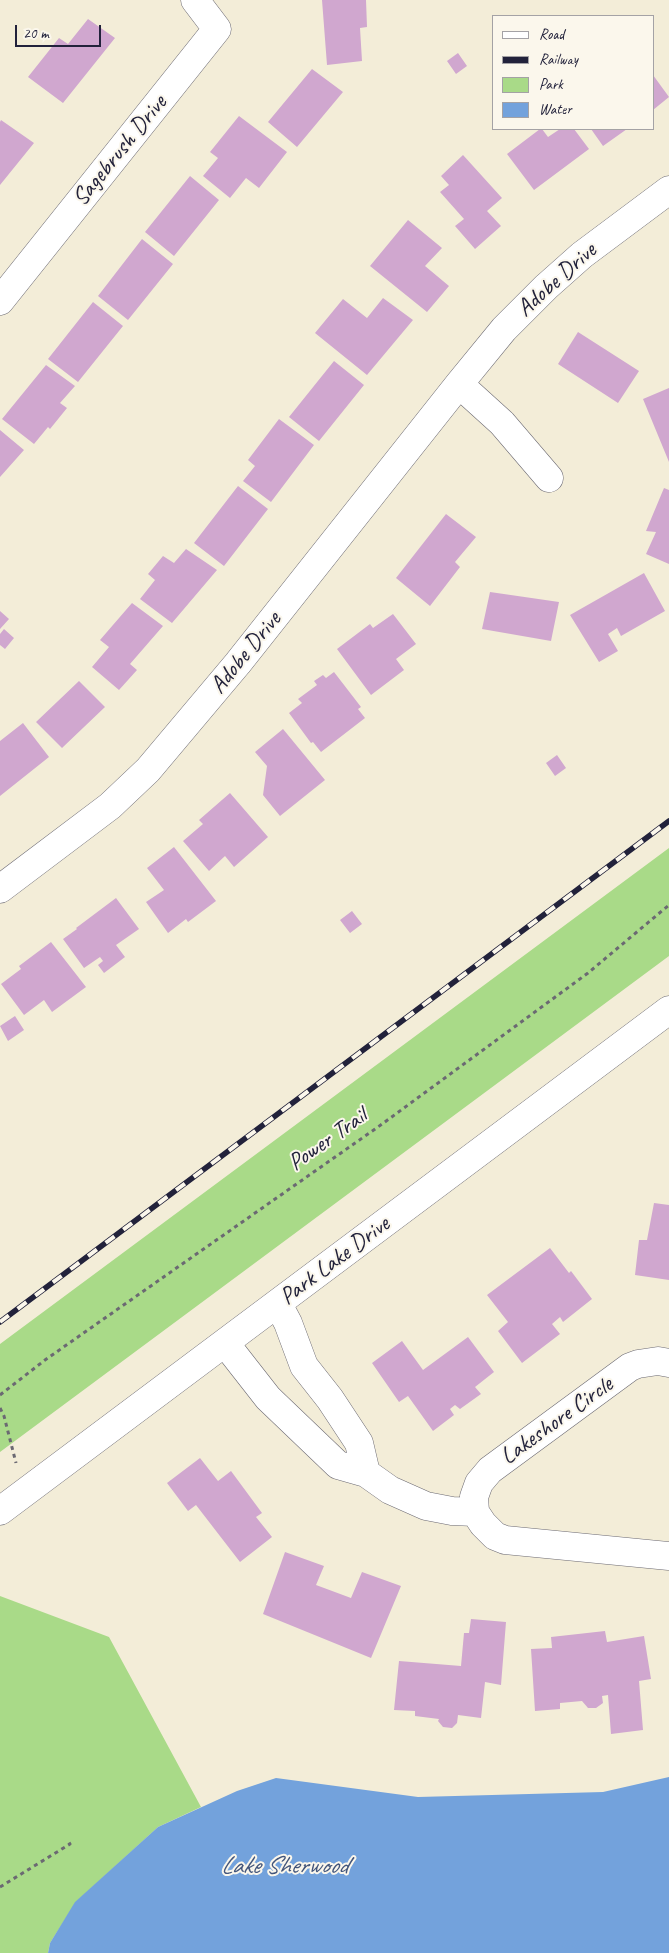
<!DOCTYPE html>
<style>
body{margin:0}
#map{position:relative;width:669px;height:1953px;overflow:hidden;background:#f3edd8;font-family:Caveat,sans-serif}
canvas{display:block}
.legend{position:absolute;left:492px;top:15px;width:162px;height:115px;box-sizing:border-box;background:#fbf7ec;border:1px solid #a4a2a5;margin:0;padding:6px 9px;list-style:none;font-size:15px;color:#22223b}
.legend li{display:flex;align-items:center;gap:10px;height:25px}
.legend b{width:25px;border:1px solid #a4a2a5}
.scale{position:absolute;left:15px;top:25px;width:86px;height:22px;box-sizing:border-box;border:2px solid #22223b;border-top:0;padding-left:6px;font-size:15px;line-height:18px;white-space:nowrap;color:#22223b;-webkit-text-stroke:4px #fbf7ec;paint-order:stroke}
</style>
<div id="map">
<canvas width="669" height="1953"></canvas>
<ul class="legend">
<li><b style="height:6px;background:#fff"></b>Road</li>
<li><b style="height:6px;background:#22223b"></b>Railway</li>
<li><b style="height:14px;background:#a9da88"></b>Park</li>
<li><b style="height:14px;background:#73a2dc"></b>Water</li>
</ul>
<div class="scale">20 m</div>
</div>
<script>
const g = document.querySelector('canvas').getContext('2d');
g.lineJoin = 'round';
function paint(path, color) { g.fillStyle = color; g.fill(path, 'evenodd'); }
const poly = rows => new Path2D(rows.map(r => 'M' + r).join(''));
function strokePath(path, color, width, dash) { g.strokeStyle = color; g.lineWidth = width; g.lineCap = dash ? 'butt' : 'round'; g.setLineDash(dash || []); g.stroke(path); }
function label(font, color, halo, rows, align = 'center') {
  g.font = font + ' Caveat,sans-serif'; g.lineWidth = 4; g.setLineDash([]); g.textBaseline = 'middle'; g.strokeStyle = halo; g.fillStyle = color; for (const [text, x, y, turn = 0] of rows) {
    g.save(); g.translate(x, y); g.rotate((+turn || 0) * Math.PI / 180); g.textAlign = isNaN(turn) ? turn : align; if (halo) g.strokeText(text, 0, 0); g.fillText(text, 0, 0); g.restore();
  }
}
const green = poly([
 [669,848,669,956,0,1452,0,1344],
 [0,1596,109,1637,201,1807,158,1827,76,1902,50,1943,48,1953,0,1953]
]);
const water = poly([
 [669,1777,669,1953,48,1953,50,1943,75,1902,158,1827,237,1791,276,1778,418,1797,603,1792]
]);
const building = poly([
 [322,0,366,0,367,27,360,28,362,61,327,65],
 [88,19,115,38,63,103,28,77,59,38,68,44],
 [458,53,467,66,456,74,447,61],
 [312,69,343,92,297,147,268,122],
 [653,75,669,97,653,110],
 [239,116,287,152,259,188,246,178,230,198,203,176,218,158,210,152],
 [1,120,34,143,0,185,0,122],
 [540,129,542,129,548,137,560,129,574,129,589,149,534,190,507,154],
 [591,129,627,129,603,146],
 [463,155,502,198,487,211,501,226,475,249,455,226,464,219,440,192,449,185,441,176],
 [190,176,219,200,174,256,145,232],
 [408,220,442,248,425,266,449,286,427,312,370,266],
 [142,239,173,264,128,320,98,296],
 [383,298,413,320,367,375,315,333,343,299,367,318],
 [93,302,123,326,78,382,48,359],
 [578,332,639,371,618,403,558,364],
 [334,361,364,385,319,441,289,417],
 [46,365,75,386,60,403,67,408,50,429,48,427,34,444,2,419],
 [669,388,669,462,643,399],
 [279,419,314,445,271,502,243,481,255,466,248,460],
 [0,430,24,450,0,477],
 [238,486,268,509,224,566,194,543],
 [664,488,669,490,669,564,646,554,656,532,646,531],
 [446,514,476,537,455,562,460,567,430,606,396,578],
 [186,549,217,570,172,623,140,599,155,580,148,574,163,556,174,563],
 [644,573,665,611,621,636,617,628,608,634,618,651,599,662,570,615],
 [490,592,559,602,551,641,482,629],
 [132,603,163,626,130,664,137,670,119,690,92,667,109,647,100,640],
 [0,611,9,619,0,629],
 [393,614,416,644,396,659,404,670,371,695,337,649,370,624,373,628],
 [4,629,14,638,5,649,0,645,0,634],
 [334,672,361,707,358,709,365,718,321,752,313,742,311,743,289,713,302,703,298,699,317,685,314,681,323,675,326,678],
 [79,681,105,707,62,748,36,722],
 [23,723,49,757,0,796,0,741],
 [283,729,325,780,280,816,263,795,267,766,255,752],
 [557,755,566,768,555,776,546,763],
 [230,793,268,837,234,867,225,856,209,871,183,841,203,824,199,820],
 [174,847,216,901,188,922,186,919,168,933,146,902,164,890,147,868],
 [116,898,139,929,116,945,125,957,104,973,98,965,103,961,100,957,84,968,63,939,77,929,76,928],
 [352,911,362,924,350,933,340,920],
 [51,942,86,987,52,1012,44,1000,24,1015,1,984,21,969,19,966],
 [15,1016,24,1030,8,1041,0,1026],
 [654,1203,669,1205,669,1280,635,1275,639,1240,647,1240],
 [550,1248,569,1273,571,1271,592,1299,563,1322,560,1317,552,1324,560,1334,522,1363,498,1331,508,1322,487,1295],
 [468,1337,494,1372,475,1387,481,1394,460,1409,455,1405,450,1409,454,1415,433,1431,408,1396,399,1402,372,1363,402,1341,423,1370],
 [200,1458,218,1481,231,1471,262,1513,256,1517,272,1537,240,1562,196,1505,188,1511,167,1483],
 [285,1552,324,1566,316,1585,351,1598,362,1572,401,1586,371,1658,263,1614],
 [471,1619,506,1622,501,1685,485,1682,481,1718,458,1715,457,1723,452,1728,443,1727,438,1721,439,1719,415,1716,415,1711,394,1710,399,1661,461,1666,464,1633,469,1633],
 [605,1631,607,1642,644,1636,651,1679,639,1681,643,1730,611,1734,608,1695,602,1696,603,1703,596,1708,588,1708,582,1701,560,1703,560,1709,535,1711,531,1649,552,1648,551,1637]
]);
const path = poly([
 [0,1395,45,1360,378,1127,588,973,669,905],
 [0,1408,4,1416,16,1463],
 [0,1887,70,1844,67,1839]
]);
const minor = poly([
 [0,301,217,29,195,0],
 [459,384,502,423,549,478],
 [0,889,110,806,148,770,238,663,459,384,504,329,546,287,582,255,669,190],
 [278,1304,288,1323,304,1366,330,1399,359,1443,366,1473],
 [225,1343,268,1398,338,1465,366,1473,390,1490,426,1506,452,1511,475,1512],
 [669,1363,658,1361,638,1364,630,1367,490,1470,479,1483,474,1497,475,1512,483,1524,495,1536,505,1540,669,1556],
 [0,1511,669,1010]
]);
const rail = poly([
 [0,1322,669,821]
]);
const streetNames = [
 ["Sagebrush Drive",120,151,-51],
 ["Adobe Drive",557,280,-42],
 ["Adobe Drive",246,653,-51],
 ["Power Trail",328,1140,-35],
 ["Park Lake Drive",335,1261,-37],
 ["Lakeshore Circle",557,1421,-36]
];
const waterNames = [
 ["Lake Sherwood",284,1866]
];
paint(green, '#a9da88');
paint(water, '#73a2dc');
paint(building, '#d0a7cf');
strokePath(minor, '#6b6972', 29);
strokePath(path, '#6b6972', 3, [4, 4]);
strokePath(minor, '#fff', 28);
strokePath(rail, '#22223b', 5.5);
strokePath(rail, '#fbf7ec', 4, [11]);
label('24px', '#22223b', '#fbf7ec', streetNames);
label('italic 25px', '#42557b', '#fbf7ec', waterNames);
</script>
